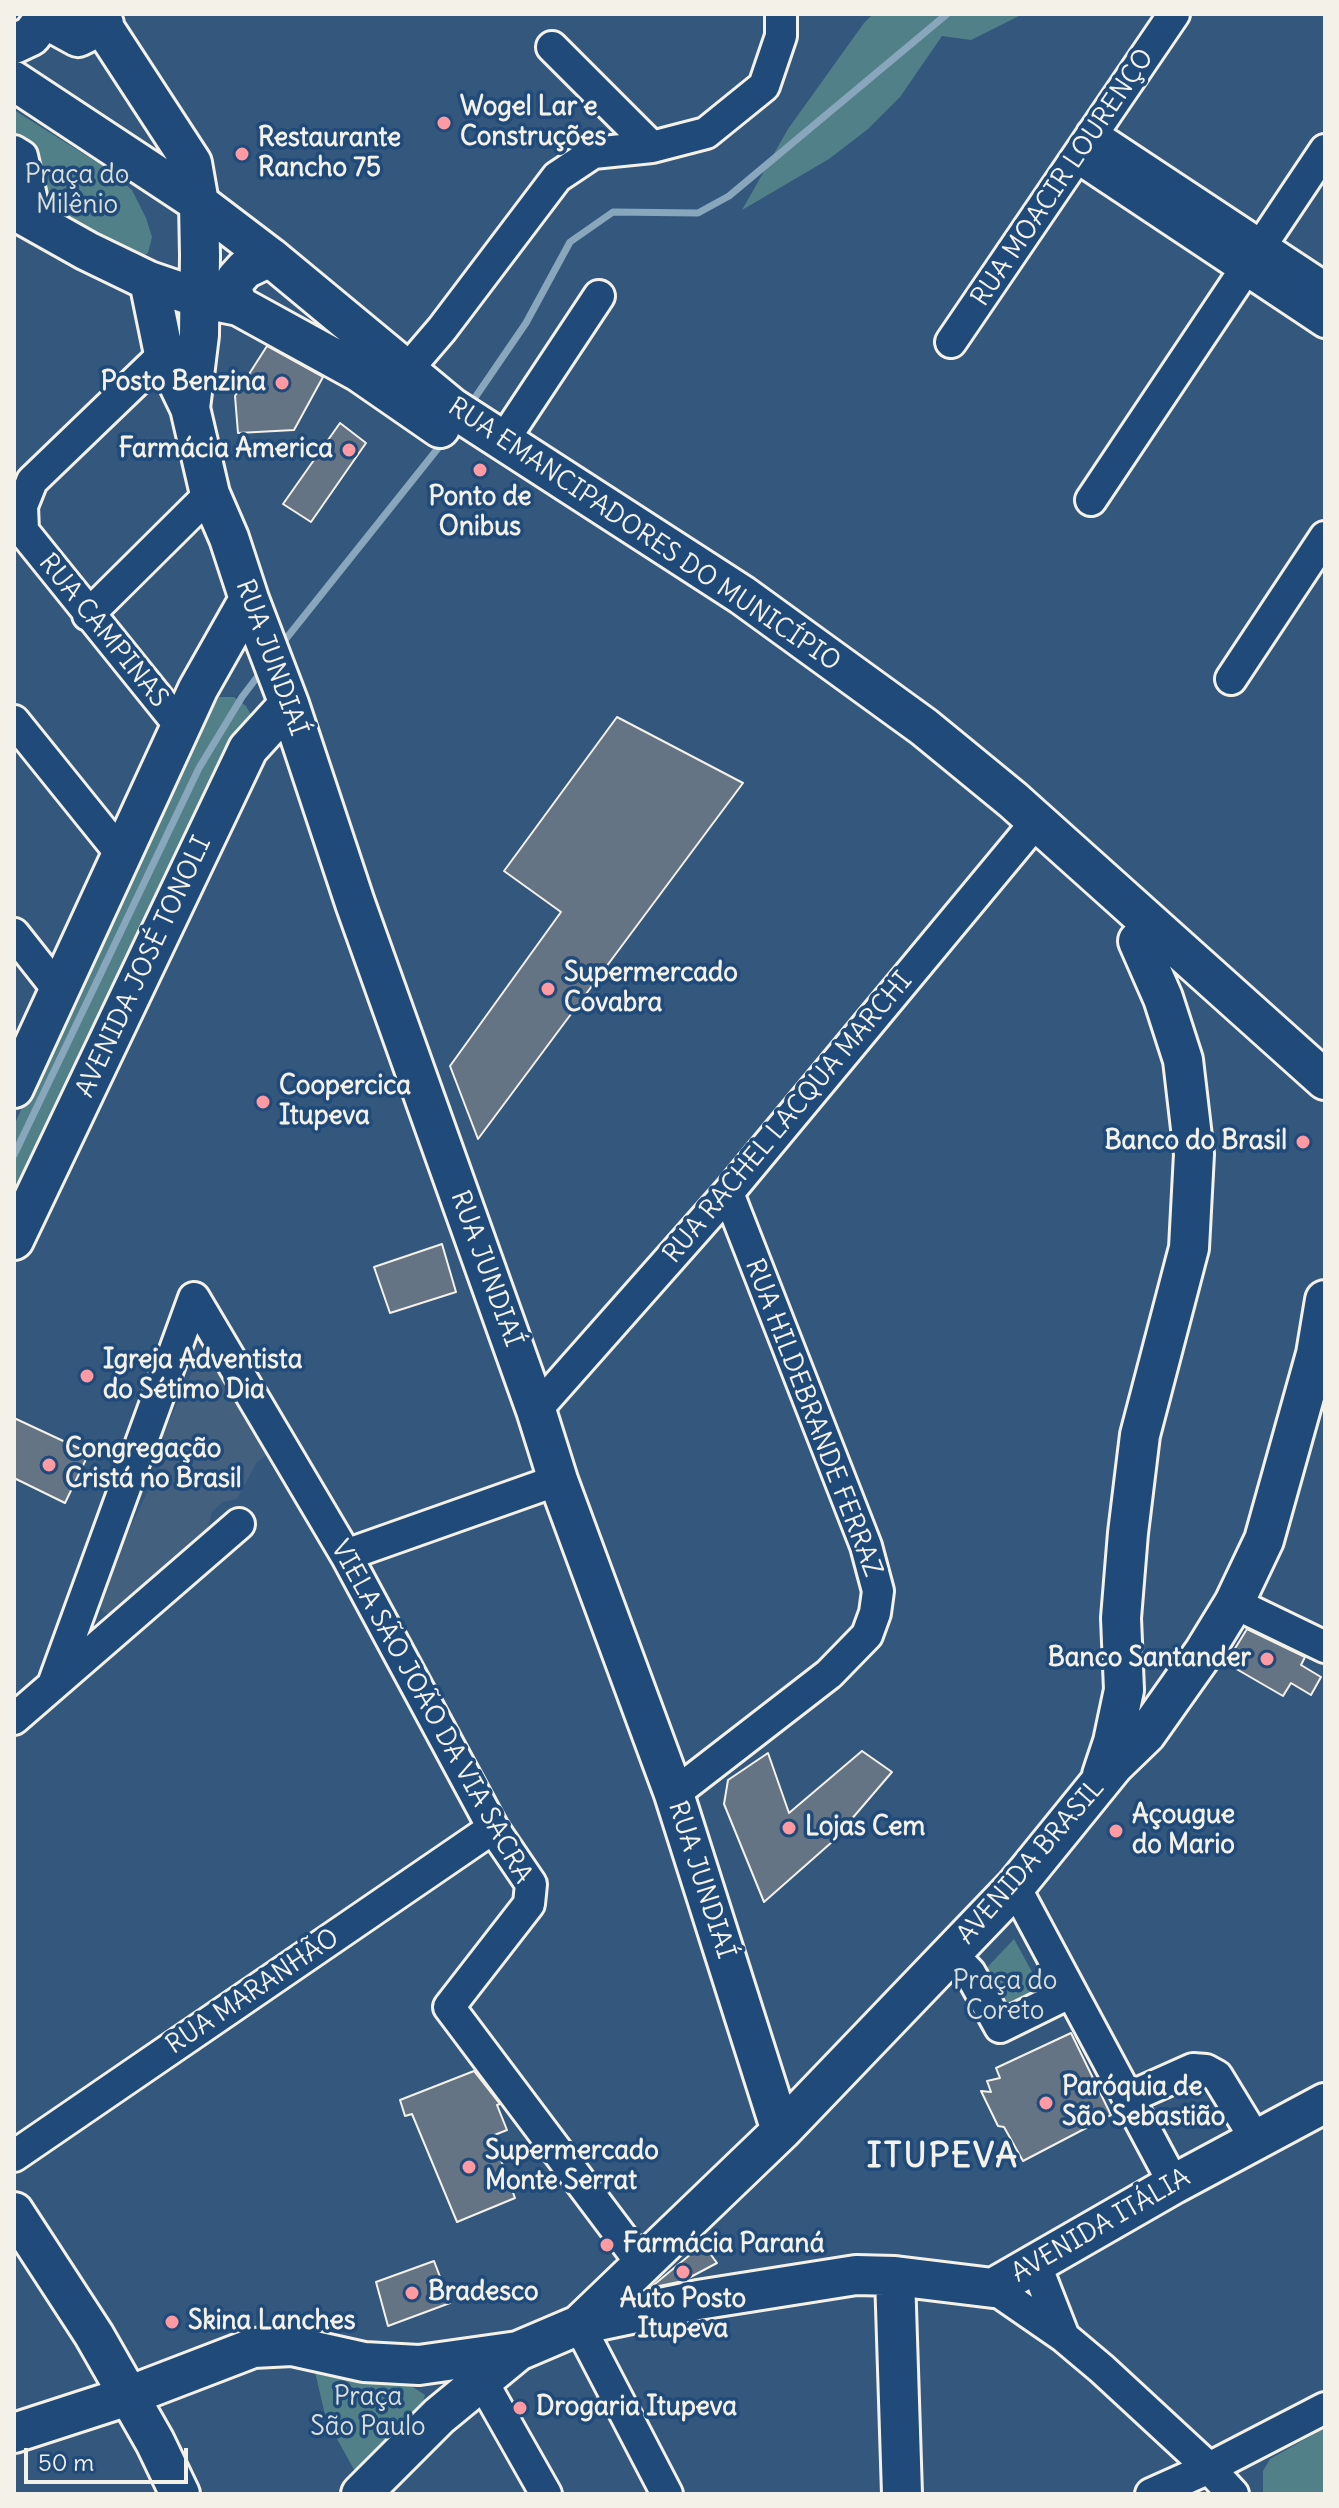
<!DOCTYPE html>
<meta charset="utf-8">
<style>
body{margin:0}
#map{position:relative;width:1339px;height:2508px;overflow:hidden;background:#34577d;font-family:Delius,sans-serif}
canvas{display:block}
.frame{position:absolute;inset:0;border:16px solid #f4f1e8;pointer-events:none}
.scale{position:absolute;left:24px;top:2448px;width:164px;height:36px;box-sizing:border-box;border:4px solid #f4f1e8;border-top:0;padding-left:10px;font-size:24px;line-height:28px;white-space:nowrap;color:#f4f1e8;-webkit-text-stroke:6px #1f4a7a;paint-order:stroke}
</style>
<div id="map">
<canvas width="1339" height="2508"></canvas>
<div class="frame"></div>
<div class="scale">50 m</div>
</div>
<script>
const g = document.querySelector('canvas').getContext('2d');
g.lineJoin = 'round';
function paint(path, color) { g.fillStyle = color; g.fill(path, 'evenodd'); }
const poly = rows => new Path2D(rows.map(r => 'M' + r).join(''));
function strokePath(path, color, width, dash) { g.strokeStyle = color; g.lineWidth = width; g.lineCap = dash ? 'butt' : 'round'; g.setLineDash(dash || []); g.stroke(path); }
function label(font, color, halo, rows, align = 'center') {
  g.font = font + ' Delius,sans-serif'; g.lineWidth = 7; g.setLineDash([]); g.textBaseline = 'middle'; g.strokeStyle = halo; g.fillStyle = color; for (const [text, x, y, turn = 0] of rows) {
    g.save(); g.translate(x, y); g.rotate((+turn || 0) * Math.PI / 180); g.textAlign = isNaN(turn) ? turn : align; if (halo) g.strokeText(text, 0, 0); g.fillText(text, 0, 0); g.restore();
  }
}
const built = poly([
 [201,1353,228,1381,267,1455,257,1462,237,1499,223,1502,212,1512,206,1537,115,1617,102,1611,96,1598,166,1454,158,1445]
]);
const green = poly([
 [873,14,1023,14,971,40,942,36,900,97,868,129,829,159,742,210,788,129,864,23],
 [14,110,103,166,132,190,146,218,152,237,148,253,137,259,45,214,14,137],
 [219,697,234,697,246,706,251,715,99,1013,14,1195,14,1125,194,742],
 [1014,1939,1055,2014,990,2041,963,1993],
 [312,2359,407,2383,425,2395,416,2425,357,2475,326,2419],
 [1325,2428,1325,2494,1263,2494,1263,2471,1270,2459]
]);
const stream = poly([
 [472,402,526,323,570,242,613,212,698,213,729,196,947,14],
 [281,645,439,447],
 [14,1155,199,768,242,697,264,668]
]);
const building = poly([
 [267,346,323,377,294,430,238,433,235,396,267,346],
 [340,423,366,443,311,522,283,504,340,423],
 [617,717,743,783,478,1139,450,1066,561,912,504,871,617,717],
 [442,1244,456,1292,390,1313,374,1267,442,1244],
 [14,1418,89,1453,65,1503,14,1478,14,1418],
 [1247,1629,1305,1657,1301,1665,1321,1677,1311,1695,1291,1683,1283,1696,1226,1663,1247,1629],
 [862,1751,892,1772,832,1842,764,1902,724,1804,728,1780,768,1753,789,1813,862,1751],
 [1071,2033,1111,2115,1023,2161,1004,2127,998,2126,981,2091,991,2092,987,2081,1000,2078,996,2068,1071,2033],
 [474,2071,500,2104,497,2105,507,2130,492,2136,515,2198,457,2222,412,2114,405,2116,400,2100,474,2071],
 [703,2244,717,2263,683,2281,650,2288,703,2244],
 [434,2261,450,2303,388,2326,376,2282,434,2261]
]);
const minor = poly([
 [552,47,652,147],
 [1092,134,1325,288],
 [14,151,22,156,37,223],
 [1077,157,1325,322],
 [951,342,1174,14],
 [164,354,32,481,22,506,23,531,181,727],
 [406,371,442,329,557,177,593,153,652,147,706,133,764,86,781,36,781,14],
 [503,441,599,296],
 [1091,500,1325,150],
 [88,615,210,494],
 [1231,679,1325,537],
 [14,721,122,855],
 [14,934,59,991],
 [194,1298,346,1555,493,1828,531,1884,529,1904,449,2007,642,2264],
 [536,1410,728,1193,1036,822],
 [346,1555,558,1480],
 [1234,1603,1325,1647],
 [54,1682,194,1298],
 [14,1719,239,1524],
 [674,1794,829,1674,867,1635,875,1613,878,1591,866,1546,728,1193],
 [1015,1887,1174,2184],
 [951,1953,970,1973,1000,2027,1071,1992],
 [1128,2098,1193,2069,1206,2070,1217,2076,1256,2140],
 [14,2156,493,1828],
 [1035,2263,1064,2337],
 [993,2288,1064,2337,1102,2369,1209,2468,1233,2494],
 [579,2325,667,2494],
 [482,2381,546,2494],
 [1151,2494,1209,2468,1325,2408]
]);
const major = poly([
 [95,14,192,163,199,203,200,255,199,335,190,408],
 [14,44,31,36,48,14,58,26,78,37,104,24],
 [14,81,199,203,270,257,451,407,742,595,924,727,1013,800,1325,1080],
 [14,210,87,251,149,281,199,298,239,306,359,372,440,428],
 [149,281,164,354,190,408,210,494,229,538,249,599,289,704,355,903,536,1410,558,1480,674,1794,781,2131],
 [239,306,232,291,236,279,245,269,270,257],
 [14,1088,198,689,249,599],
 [14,1240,248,749,289,704],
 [1102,1775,1113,1742,1124,1690,1121,1618,1128,1533,1140,1435,1189,1248,1194,1154,1183,1060,1163,998,1138,941],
 [14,2212,94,2335,155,2442,180,2494],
 [895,2276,902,2494],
 [579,2325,781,2131,1015,1887,1114,1765,1146,1734,1204,1652,1234,1603,1264,1540,1316,1354,1325,1300],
 [14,2433,128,2396,253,2348,292,2346,364,2362,419,2365,518,2351],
 [361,2494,439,2416,518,2351,579,2325,698,2300,856,2275,895,2276,993,2288,1174,2184,1325,2103]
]);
const markers = [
 [444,123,8,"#ff9aa2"],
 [242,154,8,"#ff9aa2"],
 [282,383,8,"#ff9aa2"],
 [349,450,8,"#ff9aa2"],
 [480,470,8,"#ff9aa2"],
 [548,989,8,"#ff9aa2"],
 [263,1102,8,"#ff9aa2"],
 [1303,1142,8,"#ff9aa2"],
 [87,1376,8,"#ff9aa2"],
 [49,1465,8,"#ff9aa2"],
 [1267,1659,8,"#ff9aa2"],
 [789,1828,8,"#ff9aa2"],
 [1116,1831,8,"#ff9aa2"],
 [1046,2103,8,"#ff9aa2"],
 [469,2167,8,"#ff9aa2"],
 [607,2245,8,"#ff9aa2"],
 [683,2272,8,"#ff9aa2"],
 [412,2293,8,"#ff9aa2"],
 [172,2322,8,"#ff9aa2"],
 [520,2408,8,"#ff9aa2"]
];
const poiNames = [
 ["Wogel Lar e",460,108],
 ["Construções",460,138],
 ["Restaurante",258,139],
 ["Rancho 75",258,169],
 ["Posto Benzina",266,383,"right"],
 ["Farmácia America",333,450,"right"],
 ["Ponto de",480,498,"center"],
 ["Onibus",480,528,"center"],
 ["Supermercado",564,974],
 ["Covabra",564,1004],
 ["Coopercica",279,1087],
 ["Itupeva",279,1117],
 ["Banco do Brasil",1287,1142,"right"],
 ["Igreja Adventista",103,1361],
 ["do Sétimo Dia",103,1391],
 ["Congregação",65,1450],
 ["Cristá no Brasil",65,1480],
 ["Banco Santander",1251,1659,"right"],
 ["Açougue",1132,1816],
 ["do Mario",1132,1846],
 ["Lojas Cem",805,1828],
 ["Paróquia de",1062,2088],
 ["São Sebastião",1062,2118],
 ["Supermercado",485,2152],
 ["Monte Serrat",485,2182],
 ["Farmácia Paraná",623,2245],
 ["Bradesco",428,2293],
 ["Auto Posto",683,2300,"center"],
 ["Itupeva",683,2330,"center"],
 ["Skina Lanches",188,2322],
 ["Drogaria Itupeva",536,2408]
];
const parkNames = [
 ["Praça do",77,176],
 ["Milênio",77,206],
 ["Praça do",1005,1982],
 ["Coreto",1005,2012],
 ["Praça",368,2398],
 ["São Paulo",368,2428]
];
const streetNames = [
 ["RUA MOACIR LOURENÇO",1063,178,-56],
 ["RUA EMANCIPADORES DO MUNICÍPIO",644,535,34],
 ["RUA CAMPINAS",103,631,51],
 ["RUA JUNDIAÍ",271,658,70],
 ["AVENIDA JOSÉ TONOLI",144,967,-65],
 ["RUA RACHEL LACQUA MARCHI",788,1118,-50],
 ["RUA JUNDIAÍ",486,1269,70],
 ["RUA HILDEBRANDE FERRAZ",813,1418,69],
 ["VIELA SÃO JOÃO DA VIA SACRA",431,1712,61],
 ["AVENIDA BRASIL",1031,1862,-49],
 ["RUA JUNDIAÍ",701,1880,72],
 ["RUA MARANHÃO",253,1992,-34],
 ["AVENIDA ITÁLIA",1101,2226,-30]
];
const districtNames = [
 ["ITUPEVA",943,2157]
];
paint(built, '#43607f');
paint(green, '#528089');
strokePath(stream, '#89a7bc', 7);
paint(building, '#657484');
strokePath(building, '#f4f1e8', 2);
strokePath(minor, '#f4f1e8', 36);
strokePath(major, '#f4f1e8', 44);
strokePath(minor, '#1f4a7a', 30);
strokePath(major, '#1f4a7a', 38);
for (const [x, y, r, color] of markers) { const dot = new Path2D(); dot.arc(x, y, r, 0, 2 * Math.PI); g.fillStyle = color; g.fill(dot); strokePath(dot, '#1f4a7a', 3); }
label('bold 26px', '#f4f1e8', '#1f4a7a', poiNames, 'left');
label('26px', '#dce0da', '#1f4a7a', parkNames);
label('26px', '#f4f1e8', '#1f4a7a', streetNames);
g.letterSpacing = '2px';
label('bold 34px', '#f4f1e8', '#1f4a7a', districtNames);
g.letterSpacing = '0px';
</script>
